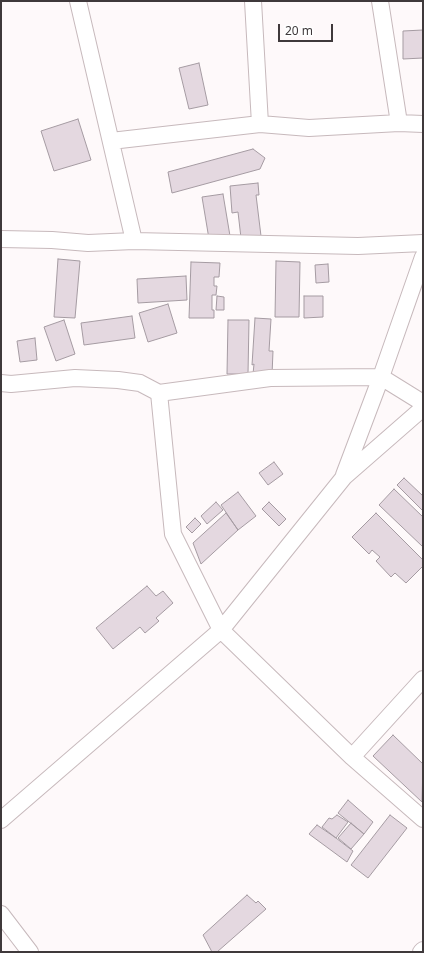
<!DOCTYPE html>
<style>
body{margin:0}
#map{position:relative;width:424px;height:953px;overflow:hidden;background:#fef9fa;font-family:"Noto Sans",sans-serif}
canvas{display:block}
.frame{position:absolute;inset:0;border:2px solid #3f393b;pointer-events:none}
.scale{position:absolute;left:278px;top:24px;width:55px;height:18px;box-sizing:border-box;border:2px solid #3f393b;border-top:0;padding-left:5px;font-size:12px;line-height:14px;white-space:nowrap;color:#3f393b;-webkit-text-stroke:3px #fff;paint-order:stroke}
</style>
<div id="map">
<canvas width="424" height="953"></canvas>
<div class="frame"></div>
<div class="scale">20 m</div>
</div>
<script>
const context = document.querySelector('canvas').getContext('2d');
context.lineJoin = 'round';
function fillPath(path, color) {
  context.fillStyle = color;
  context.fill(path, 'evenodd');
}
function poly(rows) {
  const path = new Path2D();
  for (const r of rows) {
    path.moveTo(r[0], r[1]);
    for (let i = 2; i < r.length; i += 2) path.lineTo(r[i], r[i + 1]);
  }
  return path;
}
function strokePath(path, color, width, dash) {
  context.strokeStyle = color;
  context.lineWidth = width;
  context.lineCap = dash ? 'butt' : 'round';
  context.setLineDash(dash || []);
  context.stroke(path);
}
const building = poly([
 [423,30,423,58,403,59,403,31,423,30],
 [199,63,208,105,189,109,179,68,199,63],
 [78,119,91,160,54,171,41,131,78,119],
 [253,149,265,158,260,169,172,193,168,172,253,149],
 [258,183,259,195,256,195,261,236,241,238,238,212,232,213,230,186,258,183],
 [223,194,230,236,209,239,202,197,223,194],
 [58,259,80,261,75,318,54,317,58,259],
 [276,261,300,262,299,317,275,317,276,261],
 [191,262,220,263,219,277,214,277,214,286,217,286,216,295,212,295,212,310,214,310,214,318,189,318,191,262],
 [328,264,329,282,316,283,315,265,328,264],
 [186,276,187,300,138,303,137,279,186,276],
 [217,296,224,297,224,310,216,310,217,296],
 [304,296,323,296,323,317,304,318,304,296],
 [168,304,177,333,148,342,139,313,168,304],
 [132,316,135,338,84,345,81,323,132,316],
 [255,318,271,319,269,351,273,351,272,375,253,374,254,364,252,365,255,318],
 [64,320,75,354,56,361,44,327,64,320],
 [228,320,249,320,248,374,227,374,228,320],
 [35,338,37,360,20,362,17,341,35,338],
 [274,462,283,474,268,485,259,473,274,462],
 [404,478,423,496,423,511,397,485,404,478],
 [394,489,423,517,423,547,379,505,394,489],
 [238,492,256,516,238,530,221,505,238,492],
 [216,502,223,510,207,524,201,516,216,502],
 [269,502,286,519,279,526,262,509,269,502],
 [226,513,238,530,201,564,193,543,226,513],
 [376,513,423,560,423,566,406,583,395,573,391,577,376,561,380,557,372,550,369,554,352,537,376,513],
 [195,518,201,524,192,533,186,527,195,518],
 [147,586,156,596,163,591,173,603,156,618,159,621,145,633,140,627,113,649,96,628,147,586],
 [393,735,423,764,422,802,373,756,393,735],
 [348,800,373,822,364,834,338,813,348,800],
 [337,815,348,822,336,838,322,827,329,818,332,819,337,815],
 [390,815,407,828,368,878,351,865,390,815],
 [351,823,364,834,351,849,338,838,351,823],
 [317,825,336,838,353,851,347,862,309,834,317,825],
 [247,895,256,903,258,901,266,909,217,952,212,952,203,935,247,895]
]);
fillPath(building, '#e4d8e0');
strokePath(building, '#a59ba2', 1);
const minor = poly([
 [78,1,134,241],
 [253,1,260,124],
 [380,1,399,123],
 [111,141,260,124,309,128,399,123,423,124],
 [1,239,52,240,88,243,134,241,358,246,423,243],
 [1,383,11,384,75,378,118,380,140,383,159,393,270,378,381,377,423,403],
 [159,393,173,534,221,630,352,757,423,819],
 [344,475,381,377,423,257],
 [352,757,423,679],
 [1,820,221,630,344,477,423,408],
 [1,914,30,952],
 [421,952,423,950]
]);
strokePath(minor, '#c7b9bc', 18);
strokePath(minor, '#fff', 16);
</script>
